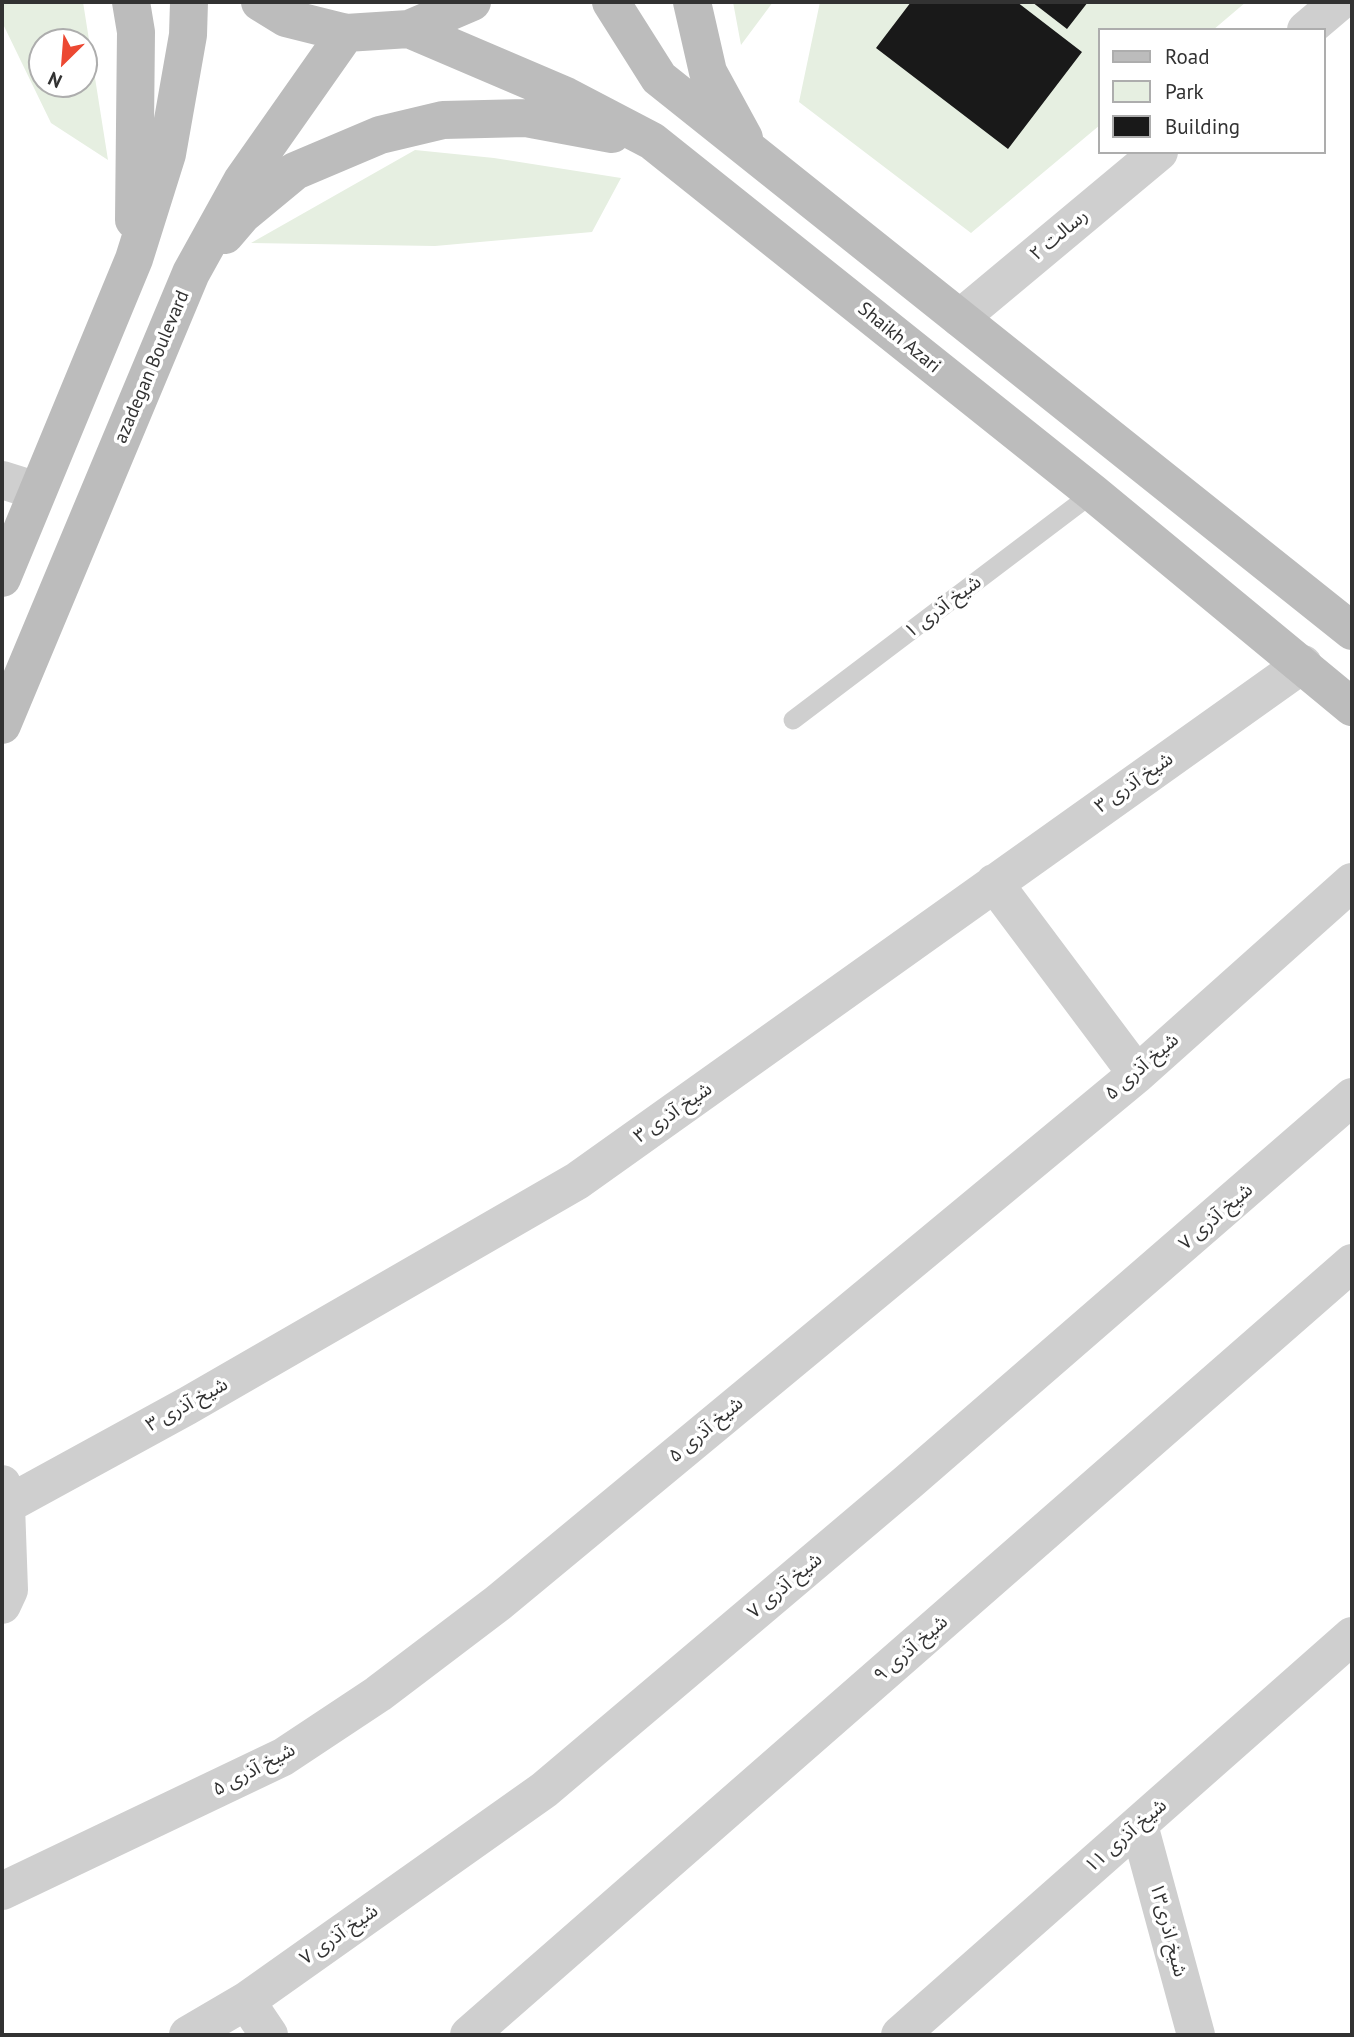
<!DOCTYPE html>
<meta charset="utf-8">
<style>
body{margin:0}
#map{position:relative;width:1354px;height:2037px;overflow:hidden;background:#fff;font-family:"PT Sans",sans-serif}
canvas{display:block}
.frame{position:absolute;inset:0;border:4px solid #323232;pointer-events:none}
.legend{position:absolute;left:1098px;top:28px;width:228px;height:126px;box-sizing:border-box;background:#fff;border:2px solid #adadad;margin:0;padding:9px 12px;list-style:none;font-size:21px;color:#323232}
.legend li{display:flex;align-items:center;gap:14px;height:35px}
.legend b{width:35px;border:2px solid #adadad}
.north{position:absolute;left:28px;top:28px;width:70px;height:70px;box-sizing:border-box;background:#fff;border:2px solid #adadad;border-radius:50%;rotate:205deg;font-size:19px;font-weight:700;line-height:28px;text-align:center;color:#323232}
.north::after{content:'';display:block;margin:auto;width:24px;height:32px;background:#ec4832;clip-path:polygon(50% 0,100% 100%,50% 72%,0 100%)}
</style>
<div id="map">
<canvas width="1354" height="2037"></canvas>
<div class="frame"></div>
<ul class="legend">
<li><b style="height:9px;background:#bcbcbc"></b>Road</li>
<li><b style="height:19px;background:#e6efe1"></b>Park</li>
<li><b style="height:19px;background:#191919"></b>Building</li>
</ul>
<div class="north">N</div>
</div>
<script>
const context = document.querySelector('canvas').getContext('2d');
context.lineJoin = 'round';
function fillPath(path, color) {
  context.fillStyle = color;
  context.fill(path, 'evenodd');
}
function poly(rows) {
  const path = new Path2D();
  for (const r of rows) {
    path.moveTo(r[0], r[1]);
    for (let i = 2; i < r.length; i += 2) path.lineTo(r[i], r[i + 1]);
  }
  return path;
}
function strokePath(path, color, width, dash) {
  context.strokeStyle = color;
  context.lineWidth = width;
  context.lineCap = dash ? 'butt' : 'round';
  context.setLineDash(dash || []);
  context.stroke(path);
}
function drawText(font, color, halo, rows, align = 'center') {
  context.font = font + ' "PT Sans","Noto Sans Arabic",sans-serif';
  context.lineWidth = 7;
  context.setLineDash([]);
  context.textBaseline = 'middle';
  context.strokeStyle = halo;
  context.fillStyle = color;
  for (const [text, x, y, turn = 0] of rows) {
    context.save();
    context.translate(x, y);
    context.rotate((+turn || 0) * Math.PI / 180);
    context.textAlign = isNaN(turn) ? turn : align;
    if (halo) context.strokeText(text, 0, 0);
    context.fillText(text, 0, 0);
    context.restore();
  }
}
fillPath(poly([
 [2,2,83,2,108,160,51,123,2,22],
 [42,42,84,42,84,84,42,84],
 [733,2,773,2,741,45],
 [820,2,1246,2,1213,30,1100,30,1100,125,971,233,799,102],
 [415,150,494,158,621,178,592,232,435,246,251,243]
]), '#e6efe1');
fillPath(poly([
 [911,2,1017,2,1082,52,1008,149,876,48],
 [1032,2,1088,2,1067,29]
]), '#191919');
strokePath(poly([
 [793,720,1093,493]
]), '#cfcfcf', 19);
strokePath(poly([
 [1306,30,1339,2],
 [960,318,1159,152],
 [2,480,37,491],
 [994,883,1137,1074],
 [2,1484,6,1505,9,1590,2,1605],
 [6,1505,187,1406,577,1181,1303,664],
 [1139,1825,1196,2035],
 [2,1891,283,1757,378,1694,498,1603,1137,1074,1352,882],
 [246,2001,269,2035],
 [188,2035,246,2001,544,1790,907,1483,1352,1097],
 [469,2035,1352,1263],
 [900,2035,1352,1636]
]), '#cfcfcf', 38);
strokePath(poly([
 [131,2,136,32,134,220],
 [260,2,286,18,346,33,409,29,472,2],
 [611,2,659,78,1352,631],
 [692,2,708,72,744,138],
 [409,29,566,96,652,141,1093,493,1352,707],
 [225,235,243,214,295,171,380,135,443,120,526,118,612,134],
 [2,578,134,259,167,154,188,35,189,2],
 [2,725,191,273,242,181,346,33]
]), '#bcbcbc', 38);
drawText('19px', '#323232', '#fff', [
 ["رسالت ۲",1059,235,-40],
 ["Shaikh Azari",899,338,39],
 ["azadegan Boulevard",152,367,-67],
 ["شیخ آذری ۱",943,607,-37],
 ["شیخ آذری ۳",1134,783,-35],
 ["شیخ آذری ۵",1142,1067,-41],
 ["شیخ آذری ۳",673,1113,-35],
 ["شیخ آذری ۷",1216,1217,-41],
 ["شیخ آذری ۳",187,1405,-29],
 ["شیخ آذری ۵",706,1430,-40],
 ["شیخ آذری ۷",785,1586,-40],
 ["شیخ آذری ۹",911,1649,-41],
 ["شیخ آذری ۵",254,1770,-28],
 ["شیخ آذری ۱۱",1126,1836,-41],
 ["شیخ اذری۱۳",1168,1930,75],
 ["شیخ آذری ۷",339,1935,-35]
]);
</script>
